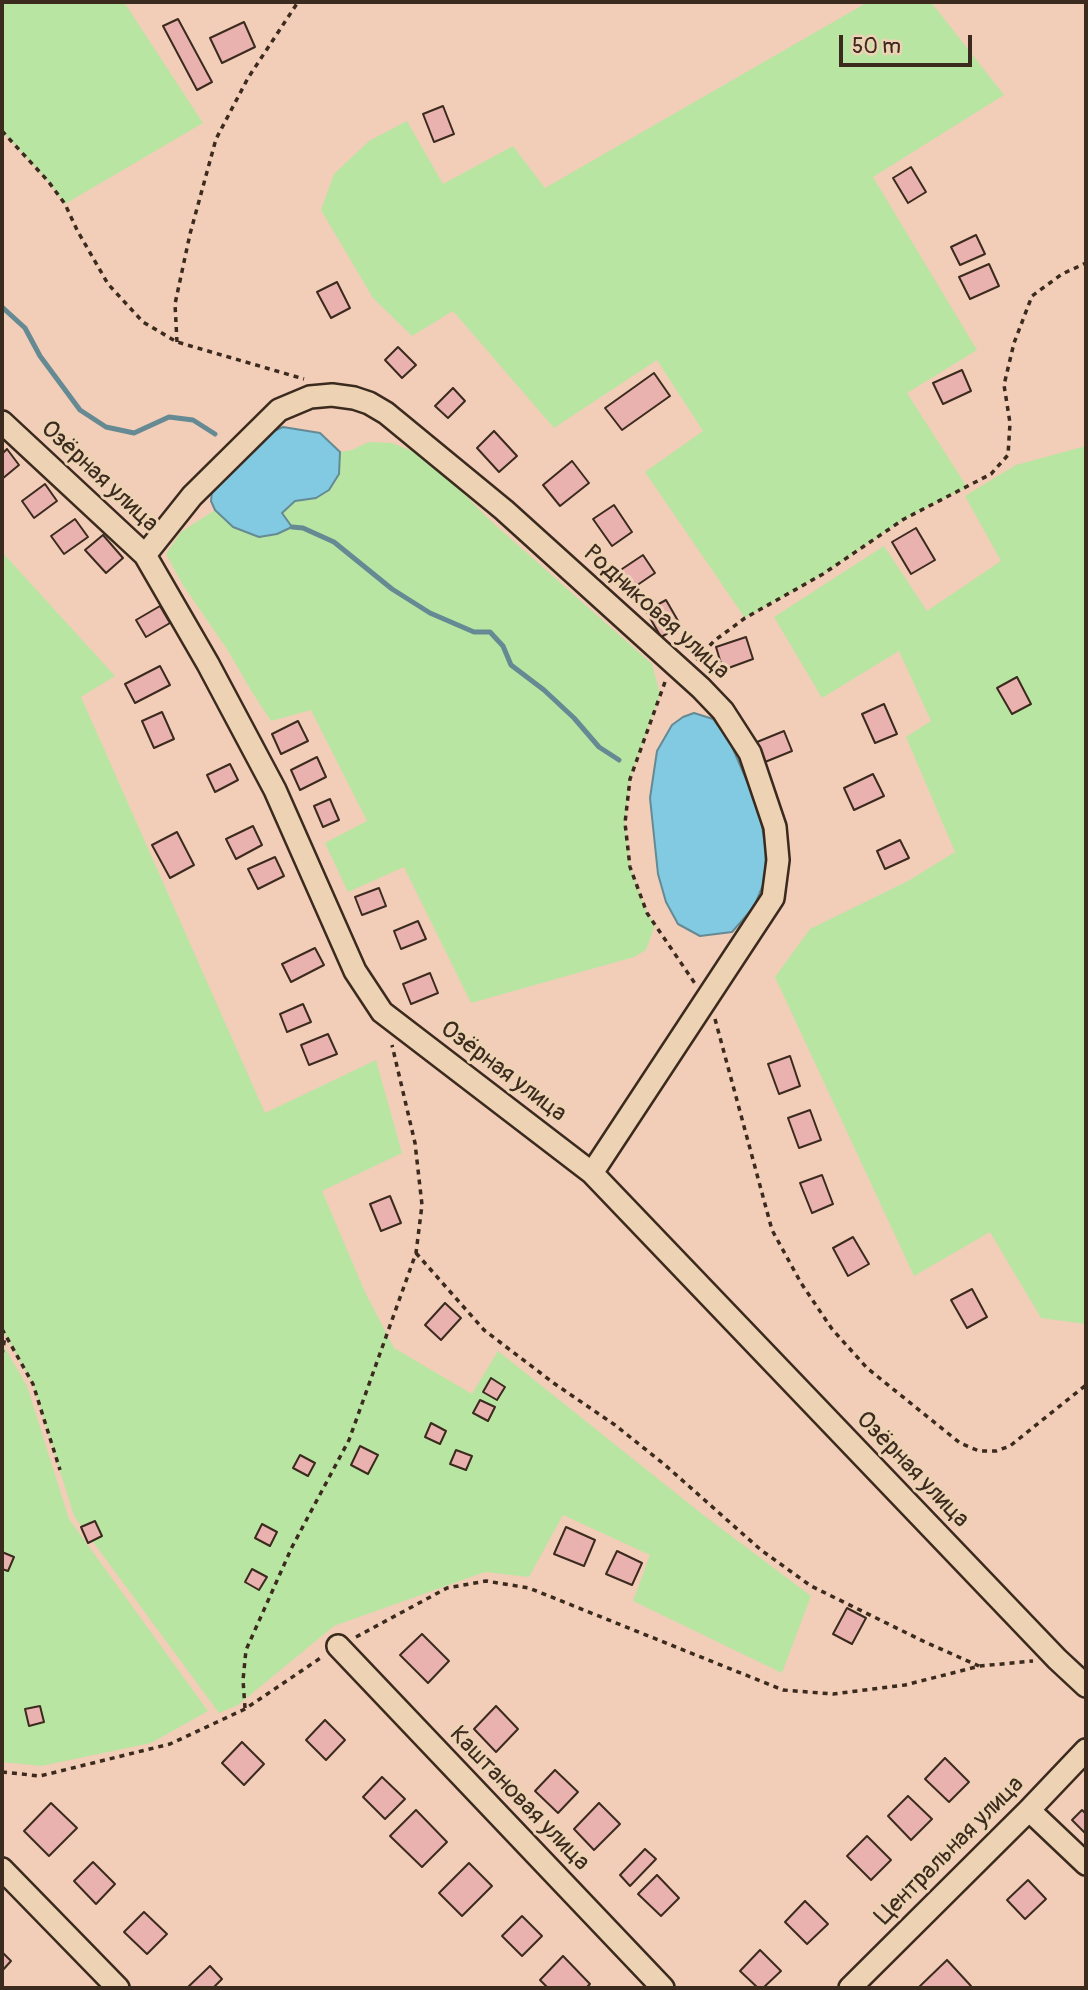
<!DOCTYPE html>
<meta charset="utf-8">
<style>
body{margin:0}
#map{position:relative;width:1088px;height:1990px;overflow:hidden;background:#f2cdb7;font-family:Pangolin,sans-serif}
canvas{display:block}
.frame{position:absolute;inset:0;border:4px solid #3b2a1e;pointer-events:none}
.scale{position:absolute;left:839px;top:35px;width:133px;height:32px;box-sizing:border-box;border:4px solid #3b2a1e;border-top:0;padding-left:9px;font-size:21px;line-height:24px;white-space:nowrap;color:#3b2a1e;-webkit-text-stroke:5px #edd2b4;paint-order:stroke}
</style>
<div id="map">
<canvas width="1088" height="1990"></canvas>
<div class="frame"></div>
<div class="scale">50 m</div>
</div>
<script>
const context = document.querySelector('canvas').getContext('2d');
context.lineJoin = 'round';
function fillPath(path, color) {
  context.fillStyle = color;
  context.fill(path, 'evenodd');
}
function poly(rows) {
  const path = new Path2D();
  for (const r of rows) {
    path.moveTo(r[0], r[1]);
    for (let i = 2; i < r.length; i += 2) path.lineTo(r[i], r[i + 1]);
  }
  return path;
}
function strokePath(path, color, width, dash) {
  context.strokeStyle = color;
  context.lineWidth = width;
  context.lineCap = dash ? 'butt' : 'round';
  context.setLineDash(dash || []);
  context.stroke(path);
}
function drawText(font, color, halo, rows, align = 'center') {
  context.font = font + ' Pangolin,sans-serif';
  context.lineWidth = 6;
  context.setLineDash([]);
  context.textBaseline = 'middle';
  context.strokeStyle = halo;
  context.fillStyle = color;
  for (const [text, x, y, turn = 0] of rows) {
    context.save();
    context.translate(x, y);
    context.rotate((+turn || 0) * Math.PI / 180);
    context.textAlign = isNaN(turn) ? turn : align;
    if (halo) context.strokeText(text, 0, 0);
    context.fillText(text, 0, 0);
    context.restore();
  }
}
fillPath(poly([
 [2,2,124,2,203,123,65,204,48,181,2,131],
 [868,2,931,2,1004,95,873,177,977,350,907,393,967,487,904,519,823,574,745,618,645,472,703,431,657,360,554,428,453,311,412,336,373,298,321,210,334,174,369,141,407,121,443,184,513,146,545,188],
 [369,442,392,443,412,451,460,490,493,523,652,664,660,694,630,779,625,823,630,867,647,913,655,925,646,950,634,957,471,1003,404,867,348,892,325,843,367,821,311,710,271,721,252,692,227,649,183,585,166,554,181,532,215,510,233,527,292,527,281,513,295,501,316,498,339,474,340,452,352,450],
 [1086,446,1086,1324,1041,1318,990,1232,914,1276,775,977,810,929,908,881,955,852,906,737,931,721,899,651,822,698,774,617,884,546,927,611,1001,561,965,496,1016,465],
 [2,552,115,676,81,697,265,1113,376,1060,402,1153,322,1191,365,1292,394,1348,472,1394,498,1351,702,1514,811,1596,782,1673,633,1601,650,1555,563,1515,529,1577,485,1572,334,1626,238,1705,219,1713,74,1516,33,1384,2,1329],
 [2,1343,27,1386,69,1519,208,1711,151,1743,41,1766,2,1762]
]), '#b9e5a3');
const water = poly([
 [283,427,320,433,340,452,339,474,329,490,316,498,295,501,282,513,292,527,277,534,259,537,233,527,215,510,211,501,212,491,267,434,283,427],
 [694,713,713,719,730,742,759,809,766,850,765,880,754,907,732,932,700,936,678,924,666,902,658,874,650,798,657,751,672,725,683,717,694,713]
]);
fillPath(water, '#81cae2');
strokePath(water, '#658a94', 2);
strokePath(poly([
 [2,307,25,328,40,356,80,410,106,427,134,433,169,417,193,420,215,434],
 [292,527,303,528,334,542,392,589,430,613,474,632,490,632,503,646,511,665,544,690,574,718,599,747,619,760]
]), '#658a94', 5);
const building = poly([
 [178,19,212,82,197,90,163,26,178,19],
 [244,22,255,47,222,63,210,38,244,22],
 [443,106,454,134,434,142,423,114,443,106],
 [911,167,926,192,908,203,893,178,911,167],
 [976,235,985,254,960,265,951,247,976,235],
 [989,264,999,286,970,299,959,277,989,264],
 [337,282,350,308,331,318,317,292,337,282],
 [398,347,416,365,402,378,385,360,398,347],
 [962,370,971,391,943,404,933,383,962,370],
 [654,373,670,396,622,430,605,408,654,373],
 [453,388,465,401,448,418,435,406,453,388],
 [494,431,517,456,499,472,477,448,494,431],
 [7,449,19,465,2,479,2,454,7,449],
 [572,461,589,483,560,506,543,485,572,461],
 [45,484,57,501,34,518,22,501,45,484],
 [614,505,632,532,612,546,593,519,614,505],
 [75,519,88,537,64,554,51,536,75,519],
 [916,528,935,560,911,574,892,542,916,528],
 [103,535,123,558,106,573,85,550,103,535],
 [643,555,655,573,630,590,619,571,643,555],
 [666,600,681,626,661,637,646,611,666,600],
 [160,606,170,623,146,637,136,620,160,606],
 [746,637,753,659,723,670,716,647,746,637],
 [160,666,170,685,135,703,125,684,160,666],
 [1017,677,1031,704,1012,714,997,688,1017,677],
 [884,704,897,734,875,743,862,714,884,704],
 [162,712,174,739,154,748,142,721,162,712],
 [298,721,308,741,281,754,272,734,298,721],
 [784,731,792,751,765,762,757,742,784,731],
 [317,757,326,777,300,790,291,770,317,757],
 [230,764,238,780,215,792,207,775,230,764],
 [873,774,884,796,854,810,844,788,873,774],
 [330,799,339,820,323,827,314,806,330,799],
 [253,826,262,845,236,859,226,839,253,826],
 [177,832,194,865,170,878,152,845,177,832],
 [900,840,909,858,885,869,877,851,900,840],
 [275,857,284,876,258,889,248,869,275,857],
 [379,888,386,906,362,915,355,897,379,888],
 [418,921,426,939,401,949,394,931,418,921],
 [315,948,324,965,291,982,282,964,315,948],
 [430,973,438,993,411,1004,403,984,430,973],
 [303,1004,311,1022,287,1032,280,1014,303,1004],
 [328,1034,337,1054,309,1065,301,1045,328,1034],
 [790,1056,800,1086,779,1094,768,1064,790,1056],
 [810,1110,821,1140,799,1148,788,1118,810,1110],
 [822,1175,833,1204,812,1213,800,1183,822,1175],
 [390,1196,401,1223,381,1231,370,1204,390,1196],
 [853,1237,869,1264,848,1276,833,1248,853,1237],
 [972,1289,987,1317,967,1328,951,1300,972,1289],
 [445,1303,461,1318,441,1340,425,1325,445,1303],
 [491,1378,505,1387,497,1400,483,1392,491,1378],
 [480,1400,495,1407,488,1421,473,1413,480,1400],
 [431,1423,446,1431,440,1444,425,1437,431,1423],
 [360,1446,378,1455,368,1474,351,1465,360,1446],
 [456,1450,472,1456,466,1470,450,1464,456,1450],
 [300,1455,315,1463,308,1476,293,1468,300,1455],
 [95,1521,102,1536,88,1543,81,1527,95,1521],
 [262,1524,277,1532,270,1546,255,1538,262,1524],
 [566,1527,595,1540,584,1566,554,1554,566,1527],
 [617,1551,642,1563,632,1585,606,1574,617,1551],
 [2,1552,14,1557,8,1571,2,1569,2,1552],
 [252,1569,267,1577,259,1590,245,1582,252,1569],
 [847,1608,866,1618,852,1644,833,1634,847,1608],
 [422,1634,449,1661,428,1683,400,1655,422,1634],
 [40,1706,44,1722,29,1726,25,1709,40,1706],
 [496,1706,518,1729,496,1752,474,1729,496,1706],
 [325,1720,345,1740,326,1760,306,1740,325,1720],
 [242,1742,264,1764,244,1785,222,1763,242,1742],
 [945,1758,969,1782,949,1802,925,1779,945,1758],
 [555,1770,578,1792,558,1813,535,1791,555,1770],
 [382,1777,405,1799,385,1819,363,1797,382,1777],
 [908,1796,932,1819,911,1840,888,1816,908,1796],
 [51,1803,77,1828,49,1856,24,1831,51,1803],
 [599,1803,620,1824,594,1850,574,1829,599,1803],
 [416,1810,447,1842,422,1867,390,1836,416,1810],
 [1082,1810,1086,1814,1086,1834,1072,1820,1082,1810],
 [867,1836,891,1860,871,1880,847,1856,867,1836],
 [645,1849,656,1859,630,1886,620,1875,645,1849],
 [93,1862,115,1884,96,1904,74,1881,93,1862],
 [469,1863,492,1886,462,1916,439,1893,469,1863],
 [657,1875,679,1898,661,1916,638,1894,657,1875],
 [1028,1880,1046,1899,1025,1919,1007,1900,1028,1880],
 [805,1901,828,1924,807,1944,785,1922,805,1901],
 [144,1912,167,1934,147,1954,124,1932,144,1912],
 [522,1916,542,1936,522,1956,502,1936,522,1916],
 [760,1950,781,1971,763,1988,758,1988,740,1971,760,1950],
 [2,1952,11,1961,2,1971,2,1952],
 [563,1956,590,1984,586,1988,548,1988,540,1980,563,1956],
 [947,1960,971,1986,969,1988,918,1988,947,1960],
 [210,1966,222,1979,213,1988,187,1988,210,1966]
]);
fillPath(building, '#eab2af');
strokePath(building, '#3b2a1e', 2);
const minor = poly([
 [2,422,145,555,208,664,275,790,355,971,382,1012,592,1173,1057,1659,1086,1686],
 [145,555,192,496,279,410,310,397,332,395,354,398,369,403,386,413,504,510,701,688,723,711,750,753,775,827,778,860,773,898,592,1173],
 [338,1646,663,1988],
 [1029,1810,1086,1864],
 [2,1869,118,1988],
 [850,1988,1029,1810,1086,1750]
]);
strokePath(minor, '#3b2a1e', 26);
strokePath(poly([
 [2,131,48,181,65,204,77,230,108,284,143,322,177,342,304,379],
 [177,342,175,304,190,234,216,139,248,78,298,2],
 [696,660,714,641,745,618,823,574,904,519,991,474,1008,455,1010,423,1004,385,1014,343,1032,296,1062,274,1086,263],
 [665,682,630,779,625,823,630,867,647,913,696,985],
 [715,1019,772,1230,801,1283,832,1329,867,1368,960,1443,979,1451,996,1451,1010,1446,1086,1385],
 [416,1253,484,1330,555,1384,615,1425,665,1465,761,1550,811,1586,925,1642,979,1666],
 [2,1329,33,1384,60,1470],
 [2,1355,5,1336],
 [356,1637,447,1588,486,1581,529,1588,783,1690,833,1694,905,1685,980,1666,1033,1661],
 [245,1708,243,1680,246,1650,292,1547,349,1440,416,1253,422,1205,415,1143,392,1045],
 [2,1772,40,1776,170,1744,245,1709,322,1657]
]), '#3b2a1e', 3.5, [5, 5]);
strokePath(minor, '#edd2b4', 21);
drawText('24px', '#3b2a1e', '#edd2b4', [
 ["Озёрная улица",99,477,43],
 ["Родниковая улица",656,613,42],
 ["Озёрная улица",503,1072,37],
 ["Озёрная улица",912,1470,46],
 ["Каштановая улица",519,1799,46],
 ["Центральная улица",950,1851,-45]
]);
</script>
